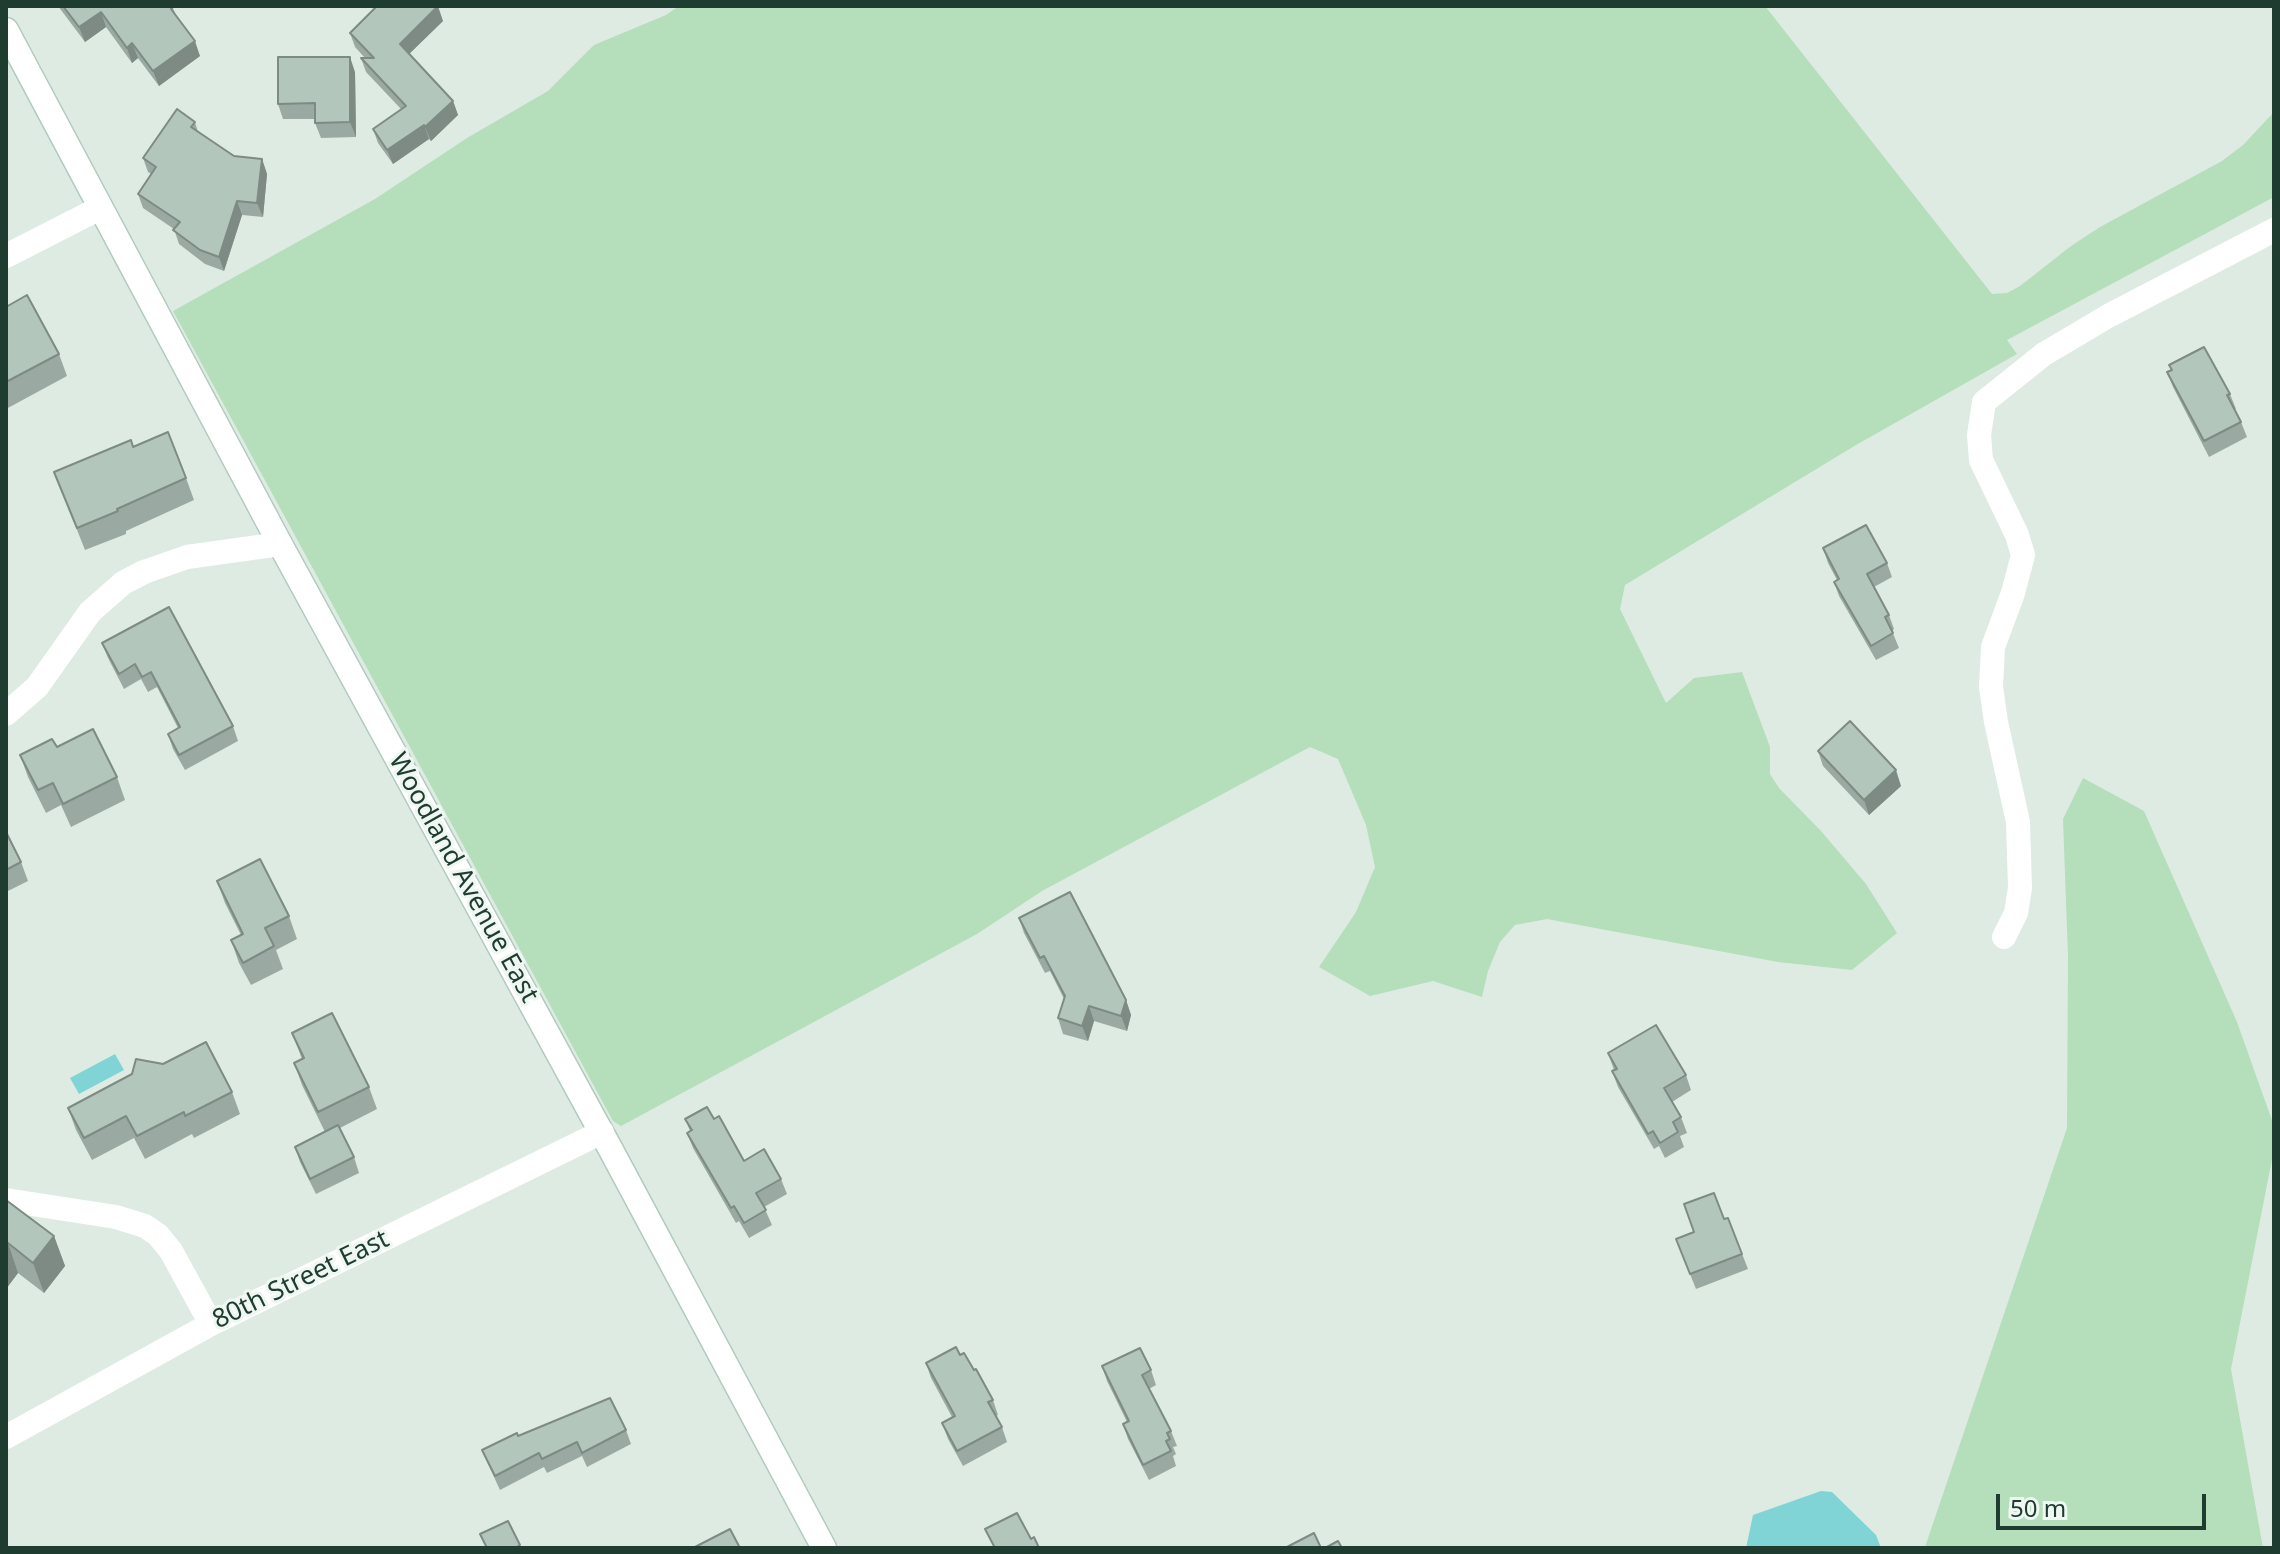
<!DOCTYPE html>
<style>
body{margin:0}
#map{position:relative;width:2280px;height:1554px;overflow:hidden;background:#deebe3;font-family:"Noto Sans",sans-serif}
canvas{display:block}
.frame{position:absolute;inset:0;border:8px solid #1e3c2f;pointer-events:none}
.scale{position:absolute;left:1996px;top:1494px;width:210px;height:36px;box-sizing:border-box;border:4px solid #1e3c2f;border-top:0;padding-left:10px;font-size:24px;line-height:28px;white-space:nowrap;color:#1e3c2f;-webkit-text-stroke:6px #eef7f2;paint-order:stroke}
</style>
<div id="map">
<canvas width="2280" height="1554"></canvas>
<div class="frame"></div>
<div class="scale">50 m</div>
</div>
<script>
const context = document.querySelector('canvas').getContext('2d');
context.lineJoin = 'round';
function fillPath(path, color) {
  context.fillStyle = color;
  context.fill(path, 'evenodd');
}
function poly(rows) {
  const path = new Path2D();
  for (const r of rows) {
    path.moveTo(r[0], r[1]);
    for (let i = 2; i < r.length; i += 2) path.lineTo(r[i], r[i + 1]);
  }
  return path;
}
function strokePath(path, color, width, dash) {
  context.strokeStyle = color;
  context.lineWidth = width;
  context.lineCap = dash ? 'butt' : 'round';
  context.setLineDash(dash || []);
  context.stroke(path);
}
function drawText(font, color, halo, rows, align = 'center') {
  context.font = font + ' "Noto Sans",sans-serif';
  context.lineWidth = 6;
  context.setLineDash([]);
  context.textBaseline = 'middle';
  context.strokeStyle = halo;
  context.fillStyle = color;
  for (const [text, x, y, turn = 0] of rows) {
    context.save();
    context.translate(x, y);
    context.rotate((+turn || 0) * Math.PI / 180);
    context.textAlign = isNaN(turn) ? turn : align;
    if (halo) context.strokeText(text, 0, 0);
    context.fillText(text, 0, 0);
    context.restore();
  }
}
fillPath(poly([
 [679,6,1765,6,1992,294,2007,293,2020,286,2071,246,2100,227,2222,161,2243,145,2274,112,2274,197,2007,340,2017,354,1856,445,1625,585,1620,609,1666,703,1694,678,1742,672,1770,747,1770,774,1779,788,1821,831,1866,884,1897,933,1852,970,1778,962,1547,919,1515,925,1500,942,1488,971,1482,997,1433,981,1370,996,1319,967,1356,912,1375,867,1366,825,1338,759,1310,747,1042,891,977,934,621,1126,613,1121,173,311,375,199,467,138,548,91,594,45,666,15],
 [2083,778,2144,811,2237,1022,2274,1126,2274,1149,2231,1369,2263,1548,1925,1547,2067,1128,2068,956,2063,819]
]), '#b5deba');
fillPath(poly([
 [115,1054,124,1070,79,1094,70,1078],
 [1821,1491,1832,1492,1876,1535,1881,1548,1746,1548,1753,1515]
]), '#81d4d5');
const secondary = poly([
 [6,30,280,544,611,1150,824,1548]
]);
strokePath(secondary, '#b0cbbe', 27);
strokePath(poly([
 [6,256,100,208],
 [6,714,37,687,90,612,123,583,144,572,187,557,280,544],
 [2004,937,2016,913,2020,888,2018,822,1996,722,1991,687,1993,647,2013,593,2023,555,2017,535,1981,460,1979,435,1984,402,2044,354,2110,315,2274,230],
 [6,1200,116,1217,145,1226,158,1235,171,1251,211,1324],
 [6,1437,211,1324,602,1132]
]), '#fff', 24);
strokePath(secondary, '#fff', 24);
fillPath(poly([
 [58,6,172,6,176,15,200,56,159,86,138,58,132,63,106,27,85,42],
 [443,21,409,54,453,101,458,115,431,141,429,139,393,164,378,143,373,129,401,109,366,72,361,58,365,58,355,47,350,33],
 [355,72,356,137,321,138,315,123,315,119,283,119,278,104],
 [195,122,198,132,234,156,262,159,267,174,263,217,242,215,224,271,205,264,179,244,174,229,143,208,138,194,151,174,148,172,143,158],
 [6,307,59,354,67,376,6,409],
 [2169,365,2230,394,2236,409,2234,409,2241,422,2247,437,2209,457,2173,387,2167,372,2171,370],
 [54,472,186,478,194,500,126,531,126,534,85,550],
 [1823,548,1887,563,1892,577,1874,587,1889,615,1894,629,1892,631,1899,648,1876,660,1839,596,1834,582,1837,580,1828,563],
 [169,607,233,726,238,741,185,770,173,749,168,734,178,728,157,687,148,692,141,679,124,689,108,658,102,643],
 [57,747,117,777,125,800,71,827,61,805,46,813,28,777,20,755],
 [1818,751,1901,786,1869,815,1823,766],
 [6,832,21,862,28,881,6,892],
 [217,881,289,916,297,939,276,950,283,969,251,985,239,963,231,940,241,935,225,903],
 [1019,918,1126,1000,1131,1015,1127,1031,1094,1021,1088,1041,1063,1034,1058,1018,1064,999,1050,971,1045,973,1024,933],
 [292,1033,369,1087,377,1109,340,1128,354,1157,359,1173,316,1194,300,1162,295,1147,325,1132,302,1085,294,1063,302,1059],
 [1608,1053,1686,1075,1691,1090,1672,1102,1681,1117,1687,1133,1680,1136,1684,1147,1665,1158,1659,1146,1654,1149,1618,1087,1612,1071,1614,1070],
 [232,1092,240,1114,194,1138,192,1134,145,1159,134,1138,92,1160,76,1130,68,1108],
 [685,1119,714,1119,744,1161,781,1179,787,1194,764,1207,772,1225,749,1238,739,1221,736,1223,693,1148,687,1133,690,1131],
 [6,1200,54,1236,65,1266,44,1293,18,1273,6,1289],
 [1728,1218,1748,1269,1696,1289,1676,1239],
 [960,1355,974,1370,993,1400,998,1415,996,1416,1002,1427,1007,1442,963,1466,948,1439,942,1423,952,1417,931,1378,926,1363],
 [1102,1366,1151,1370,1156,1385,1149,1389,1171,1431,1177,1446,1173,1447,1176,1454,1173,1456,1176,1466,1149,1480,1128,1439,1123,1424,1127,1422,1107,1381],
 [626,1430,631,1444,587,1467,582,1456,547,1473,544,1467,500,1490,488,1464,482,1450,518,1436]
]), '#9aaaa2');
fillPath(poly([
 [438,6,443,21,405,58,400,44],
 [101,12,106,27,85,42,79,27],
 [195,41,200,56,159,86,153,71],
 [132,43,138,58,132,63,127,48],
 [350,57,355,72,356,137,350,122],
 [453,101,458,115,431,141,425,127],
 [424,125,429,139,393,164,387,150],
 [262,159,267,174,263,217,257,203],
 [237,201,242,215,224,271,219,257],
 [1896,770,1901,786,1869,815,1864,800],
 [1126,1000,1131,1015,1127,1031,1121,1016],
 [1089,1006,1094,1021,1088,1041,1082,1026],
 [54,1236,65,1266,44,1293,33,1263],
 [8,1243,18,1273,6,1289,6,1246]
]), '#7d8b84');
const building = poly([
 [63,6,172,6,173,7,171,9,195,41,153,71,132,43,127,48,101,12,79,27,63,6],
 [377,6,438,6,400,44,453,101,425,127,424,125,387,150,373,129,406,106,361,58,374,58,350,33,377,6],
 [278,57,350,57,350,122,315,123,315,103,278,104,278,57],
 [177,109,195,122,191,127,234,156,262,159,257,203,237,201,219,257,200,250,173,230,180,222,138,194,156,167,143,158,177,109],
 [27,295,59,354,6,382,6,307,27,295],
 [2204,347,2230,394,2227,395,2241,422,2204,441,2167,372,2172,370,2169,365,2204,347],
 [168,432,186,478,117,509,118,511,77,528,54,472,131,440,133,447,168,432],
 [1866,525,1887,563,1867,574,1889,615,1885,617,1893,633,1871,646,1834,582,1839,579,1823,548,1866,525],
 [169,607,233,726,179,755,168,734,180,727,151,672,142,677,135,664,119,674,102,643,169,607],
 [1850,721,1896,770,1864,800,1818,751,1850,721],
 [93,729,117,777,63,804,53,783,38,790,20,755,52,739,57,747,93,729],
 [6,832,21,862,6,870,6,832],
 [260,859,289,916,265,928,274,946,243,963,231,940,243,934,217,881,260,859],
 [1070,892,1126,1000,1121,1016,1089,1006,1082,1026,1058,1018,1065,996,1044,956,1040,958,1019,918,1070,892],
 [332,1013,369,1087,318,1112,294,1063,304,1058,292,1033,332,1013],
 [1656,1025,1686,1075,1664,1088,1681,1117,1673,1122,1678,1132,1660,1143,1653,1131,1648,1134,1612,1071,1617,1069,1608,1053,1656,1025],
 [206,1042,232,1092,185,1116,184,1112,137,1136,126,1116,84,1138,68,1108,132,1074,136,1059,163,1064,206,1042],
 [707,1107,714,1119,719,1116,744,1161,764,1149,781,1179,756,1193,766,1210,744,1223,734,1206,731,1208,687,1133,692,1130,685,1119,707,1107],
 [338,1125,354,1157,310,1179,295,1147,338,1125],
 [1714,1193,1724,1219,1728,1218,1742,1254,1690,1274,1676,1239,1694,1232,1684,1204,1714,1193],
 [6,1200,54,1236,33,1263,8,1243,6,1246,6,1200],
 [956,1347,960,1355,964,1353,974,1370,976,1369,993,1400,988,1402,1002,1427,957,1451,942,1423,955,1416,926,1363,956,1347],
 [1140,1348,1151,1370,1142,1375,1171,1431,1167,1433,1170,1439,1166,1441,1171,1451,1143,1465,1123,1424,1129,1421,1102,1366,1140,1348],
 [610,1398,626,1430,582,1453,577,1442,542,1459,539,1453,495,1476,482,1450,517,1433,518,1436,610,1398],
 [1017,1513,1031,1539,1034,1537,1039,1548,995,1548,985,1529,1017,1513],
 [508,1521,520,1545,515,1548,487,1548,480,1534,508,1521],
 [730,1529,740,1548,693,1548,730,1529],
 [1314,1533,1321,1548,1285,1548,1314,1533],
 [1338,1541,1342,1548,1325,1548,1338,1541]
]);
fillPath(building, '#b3c6bc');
strokePath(building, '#7d8b84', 2);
drawText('26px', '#1e3c2f', '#eef7f2', [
 ["Woodland Avenue East",463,878,61],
 ["80th Street East",301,1280,-26]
]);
</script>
